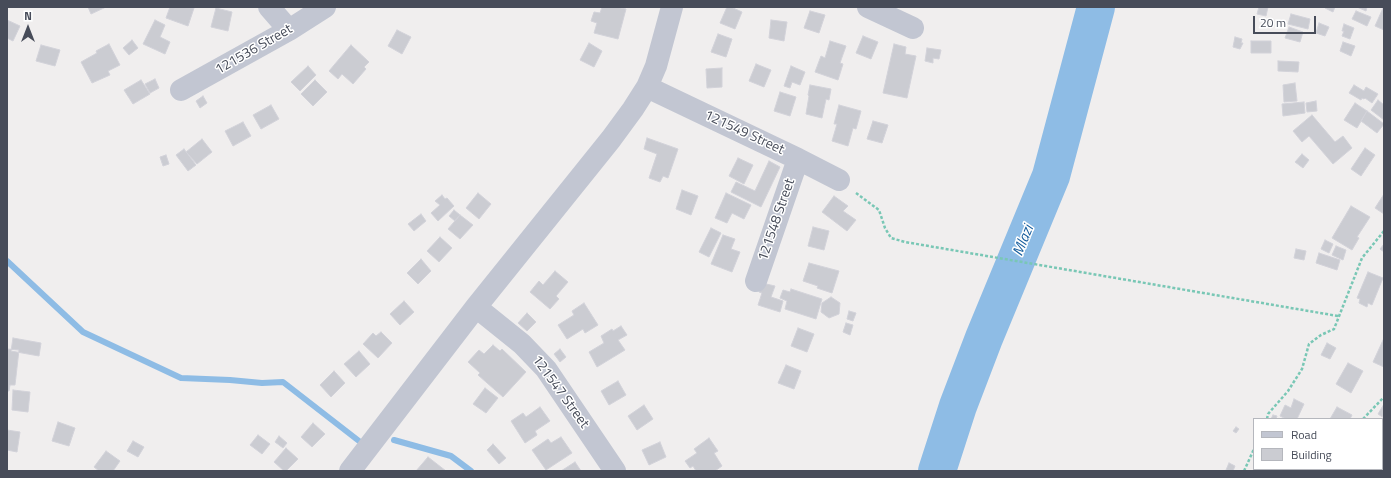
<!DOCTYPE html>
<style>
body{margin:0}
#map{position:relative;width:1391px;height:478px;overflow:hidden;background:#f0eeee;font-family:"Titillium Web",sans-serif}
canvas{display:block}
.frame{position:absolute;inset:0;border:8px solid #474c59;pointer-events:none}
.legend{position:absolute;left:1253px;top:418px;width:130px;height:52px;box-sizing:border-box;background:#fff;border:1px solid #b5b7bd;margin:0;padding:5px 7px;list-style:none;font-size:12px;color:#474c59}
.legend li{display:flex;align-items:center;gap:8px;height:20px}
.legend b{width:20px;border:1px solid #b5b7bd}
.north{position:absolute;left:8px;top:8px;width:40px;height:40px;-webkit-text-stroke:3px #fff;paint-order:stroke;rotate:0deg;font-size:11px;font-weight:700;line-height:16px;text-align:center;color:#474c59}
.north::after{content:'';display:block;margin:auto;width:14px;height:18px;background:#474c59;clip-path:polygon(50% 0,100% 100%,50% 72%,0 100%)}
.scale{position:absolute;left:1253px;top:16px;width:63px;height:18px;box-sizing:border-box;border:2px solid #474c59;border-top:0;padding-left:5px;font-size:12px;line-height:14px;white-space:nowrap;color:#474c59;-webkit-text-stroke:3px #fff;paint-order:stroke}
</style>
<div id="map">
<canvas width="1391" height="478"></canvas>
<div class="frame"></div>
<ul class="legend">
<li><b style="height:5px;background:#c2c6d2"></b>Road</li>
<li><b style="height:11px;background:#cbccd2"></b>Building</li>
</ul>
<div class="north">N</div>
<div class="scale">20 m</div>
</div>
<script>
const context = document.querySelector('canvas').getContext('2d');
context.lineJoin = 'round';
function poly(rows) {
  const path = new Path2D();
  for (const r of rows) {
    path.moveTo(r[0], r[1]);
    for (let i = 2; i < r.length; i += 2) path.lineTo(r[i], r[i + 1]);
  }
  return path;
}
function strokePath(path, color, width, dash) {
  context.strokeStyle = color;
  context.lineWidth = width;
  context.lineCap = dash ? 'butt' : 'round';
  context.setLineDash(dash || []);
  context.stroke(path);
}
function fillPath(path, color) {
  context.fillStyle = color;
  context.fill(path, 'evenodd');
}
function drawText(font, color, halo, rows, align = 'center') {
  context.font = font + ' "Titillium Web",sans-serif';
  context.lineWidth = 3;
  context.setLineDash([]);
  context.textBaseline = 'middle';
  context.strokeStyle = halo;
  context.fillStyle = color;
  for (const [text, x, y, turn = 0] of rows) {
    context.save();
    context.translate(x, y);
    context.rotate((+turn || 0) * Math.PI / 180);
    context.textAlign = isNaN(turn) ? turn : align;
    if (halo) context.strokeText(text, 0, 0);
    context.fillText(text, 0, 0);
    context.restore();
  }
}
strokePath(poly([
 [7,261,83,332,181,378,230,380,262,383,283,382,359,441],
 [394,440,451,456,471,471]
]), '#8ebce5', 6);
strokePath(poly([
 [937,471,958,406,984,338,1051,176,1096,7]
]), '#8ebce5', 38);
const building = poly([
 [88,7,106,7,91,14,88,7],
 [170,7,194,8,188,26,166,18,170,7],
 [602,7,616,7,626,9,618,39,594,33,597,23,591,21,594,12,600,13,602,7],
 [727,7,731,7,742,12,735,29,720,23,727,7],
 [1259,7,1268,7,1266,16,1257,14,1259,7],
 [1325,7,1335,7,1333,12,1325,8,1325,7],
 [1357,7,1367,7,1366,11,1357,7],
 [216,8,232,12,228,31,211,27,216,8],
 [1383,8,1384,8,1384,30,1375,26,1383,8],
 [810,11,825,15,819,33,804,28,810,11],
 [1356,11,1371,17,1367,26,1352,19,1356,11],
 [1291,14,1310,19,1308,29,1288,24,1291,14],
 [7,20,20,26,13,41,7,38,7,20],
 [155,20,165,25,160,37,170,42,165,54,143,44,155,20],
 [771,20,787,22,784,41,769,38,771,20],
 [1319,23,1329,27,1325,36,1316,33,1319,23],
 [1344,24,1354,28,1350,39,1342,36,1344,31,1342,31,1344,24],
 [1289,27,1303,32,1300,42,1285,38,1289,27],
 [397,30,411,37,402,54,388,46,397,30],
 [718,34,732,39,726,57,711,52,718,34],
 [863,36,878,42,871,59,856,53,863,36],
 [1235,37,1242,39,1241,43,1243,43,1240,49,1233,47,1235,37],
 [132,40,138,48,129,55,123,48,132,40],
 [830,41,846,46,840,63,843,64,838,80,815,72,821,56,825,58,830,41],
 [1251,41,1271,41,1271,53,1251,53,1251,41],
 [1343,42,1355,46,1351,56,1340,51,1343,42],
 [589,43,602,51,594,67,580,60,589,43],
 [109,44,120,65,108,71,110,75,92,83,81,62,97,53,96,51,109,44],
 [894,44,906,47,905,54,916,56,907,98,883,93,894,44],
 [41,45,60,50,55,66,36,61,41,45],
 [351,45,369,62,364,67,366,69,353,84,342,74,338,79,329,71,351,45],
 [927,48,941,50,939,59,933,58,933,63,925,61,927,48],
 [1278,61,1299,62,1298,72,1278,71,1278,61],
 [756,64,771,70,764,87,749,81,756,64],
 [308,66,316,75,300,91,291,82,308,66],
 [791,66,805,72,800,85,792,82,790,88,784,86,791,66],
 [722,68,722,87,707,88,706,69,722,68],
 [155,79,159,88,150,93,145,84,155,79],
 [141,80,150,94,133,104,124,90,141,80],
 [315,80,327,92,313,106,301,94,315,80],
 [1295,83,1297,101,1284,102,1283,85,1295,83],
 [810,85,831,89,829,100,826,99,822,118,806,114,809,96,808,95,810,85],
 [1354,85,1364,91,1366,87,1378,94,1372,103,1365,98,1364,99,1362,98,1361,100,1349,93,1354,85],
 [780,92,796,97,790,116,774,111,780,92],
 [203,96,207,103,200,108,196,101,203,96],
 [1378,100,1384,105,1384,120,1371,110,1378,100],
 [1316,101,1317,111,1307,112,1306,103,1316,101],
 [1304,102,1305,113,1283,116,1282,104,1304,102],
 [1355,103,1367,111,1357,128,1344,120,1355,103],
 [271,105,279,119,261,129,253,115,271,105],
 [839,105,861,111,856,129,853,128,848,146,832,141,837,124,834,124,839,105],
 [1367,111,1384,124,1377,133,1361,121,1367,111],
 [1312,115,1335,142,1343,136,1352,148,1333,164,1309,136,1302,142,1293,131,1312,115],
 [873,121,888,125,882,143,867,139,873,121],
 [243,122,251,136,233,146,225,131,243,122],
 [647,138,678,149,668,178,663,176,660,182,649,178,657,154,644,149,647,138],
 [202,139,212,152,197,164,186,152,202,139],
 [1365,148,1375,155,1361,176,1351,169,1365,148],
 [184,149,196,165,188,171,176,155,184,149],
 [1302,154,1309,160,1303,168,1295,162,1302,154],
 [166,155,169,164,163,166,160,157,166,155],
 [738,158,753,165,744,184,729,176,738,158],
 [769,161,780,167,761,207,731,192,736,182,755,191,769,161],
 [682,190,698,196,691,215,676,209,682,190],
 [478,193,491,204,479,219,466,208,478,193],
 [726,193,751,205,744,219,732,213,727,223,715,218,726,193],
 [1384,194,1384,214,1375,208,1384,194],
 [442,195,445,199,447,198,454,206,438,221,431,213,440,205,435,201,442,195],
 [834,196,848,206,843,211,856,220,847,231,822,212,834,196],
 [1351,206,1370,217,1357,237,1359,238,1352,250,1332,238,1351,206],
 [454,210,460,215,455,221,449,216,454,210],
 [421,214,426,221,414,231,408,224,421,214],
 [460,215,473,225,460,239,448,229,460,215],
 [813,227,829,231,824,250,808,246,813,227],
 [711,228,721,233,709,257,699,252,711,228],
 [723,235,735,239,731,249,740,252,732,272,711,264,723,235],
 [440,237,452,248,439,262,427,251,440,237],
 [1325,240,1333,244,1329,253,1321,249,1325,240],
 [1384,244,1384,252,1380,249,1384,244],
 [1336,246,1346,250,1343,260,1332,255,1336,246],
 [1296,249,1306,251,1304,260,1294,258,1296,249],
 [1319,253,1340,260,1337,270,1316,263,1319,253],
 [421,259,431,271,418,284,407,273,421,259],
 [809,263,839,271,832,293,817,288,818,286,803,281,809,263],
 [555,271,568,282,556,296,559,299,550,309,530,292,539,281,543,285,555,271],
 [1368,272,1383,278,1372,305,1368,303,1367,307,1359,303,1360,299,1357,298,1368,272],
 [762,283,775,286,771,297,783,301,780,312,758,305,762,293,759,292,762,283],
 [791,289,822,299,816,319,785,309,787,301,780,298,783,290,790,292,791,289],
 [831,297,840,303,839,314,829,318,821,312,822,303,831,297],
 [404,301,414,312,400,325,390,314,404,301],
 [584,303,598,325,585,333,583,329,567,339,558,325,574,315,572,311,584,303],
 [849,311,856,313,853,321,847,319,849,311],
 [527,313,536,322,527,331,518,323,527,313],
 [846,323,853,325,850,335,843,332,846,323],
 [621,326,627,335,618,340,625,350,597,367,589,352,604,343,601,336,612,329,613,331,621,326],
 [798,328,814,334,807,352,791,346,798,328],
 [381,332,392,343,378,358,363,344,373,333,376,336,381,332],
 [13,338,41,343,39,356,11,351,13,338],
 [1384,338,1384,367,1373,362,1384,338],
 [1327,343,1336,348,1330,359,1321,355,1327,343],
 [493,345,500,351,502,349,526,372,503,397,478,375,480,373,468,362,479,350,484,354,493,345],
 [7,349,19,350,15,385,10,385,9,391,7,391,7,349],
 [560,349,566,357,560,362,554,354,560,349],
 [359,351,370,364,356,377,344,364,359,351],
 [1348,363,1363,371,1351,393,1336,384,1348,363],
 [786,365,801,371,794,389,778,383,786,365],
 [334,371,345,383,331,397,320,385,334,371],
 [618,381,626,395,609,405,601,391,618,381],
 [485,388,498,398,486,413,473,404,485,388],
 [13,390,30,392,28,412,12,410,13,390],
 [1294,399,1304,404,1297,419,1286,419,1280,416,1285,405,1291,408,1294,399],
 [1384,404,1384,418,1378,414,1384,404],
 [644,405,653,419,637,430,628,416,644,405],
 [540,407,550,421,535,431,537,435,525,443,511,421,523,413,526,417,540,407],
 [1337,407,1352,415,1350,419,1330,419,1337,407],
 [1273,415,1277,416,1276,419,1271,419,1273,415],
 [58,422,75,428,69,446,52,441,58,422],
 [313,423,325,434,312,447,301,437,313,423],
 [1236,427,1239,429,1236,433,1233,431,1236,427],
 [7,430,20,432,17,452,7,450,7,430],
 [258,435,270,444,262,454,250,445,258,435],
 [279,436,287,443,283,448,275,442,279,436],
 [561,437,572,453,546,470,532,450,548,439,551,443,561,437],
 [709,438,718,451,714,453,722,466,715,471,696,471,693,466,690,468,685,461,697,453,694,449,709,438],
 [133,441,144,447,138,457,127,451,133,441],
 [660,442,666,457,649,465,642,450,660,442],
 [493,444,506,458,499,464,487,450,493,444],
 [286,448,298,459,286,471,284,471,274,462,286,448],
 [106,451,120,461,113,471,99,471,94,467,106,451],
 [428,457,446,471,416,471,428,457],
 [575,462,581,471,561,471,575,462],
 [1229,463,1235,466,1233,471,1226,470,1229,463],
 [1335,469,1355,469,1354,471,1334,471,1335,469]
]);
fillPath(building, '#cbccd2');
strokePath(building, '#d2d2d9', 1);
strokePath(poly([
 [856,193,879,210,885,228,891,238,905,242,1338,316],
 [1267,419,1268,414,1288,391,1302,369,1309,344,1321,335,1334,329,1362,258,1384,231],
 [1363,419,1384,397],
 [1318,469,1318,471],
 [1244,471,1254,449],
 [1313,471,1315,469]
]), '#79c7b5', 2.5, [3, 2]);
strokePath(poly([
 [269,7,289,30],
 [868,7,913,28],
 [647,87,798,159,839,180],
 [181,90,289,30,325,7],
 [756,281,798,159],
 [476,307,522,344,546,369,615,471],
 [350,471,476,307,611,139,633,109,647,87,656,66,672,7]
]), '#c2c6d2', 22);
drawText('14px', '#474c59', '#fff', [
 ["121536 Street",254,50,-30],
 ["121549 Street",744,133,25],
 ["121548 Street",777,220,-71],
 ["121547 Street",560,392,54]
]);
drawText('italic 15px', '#165d9d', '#fff', [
 ["Mlazi",1024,241,-68]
]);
</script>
